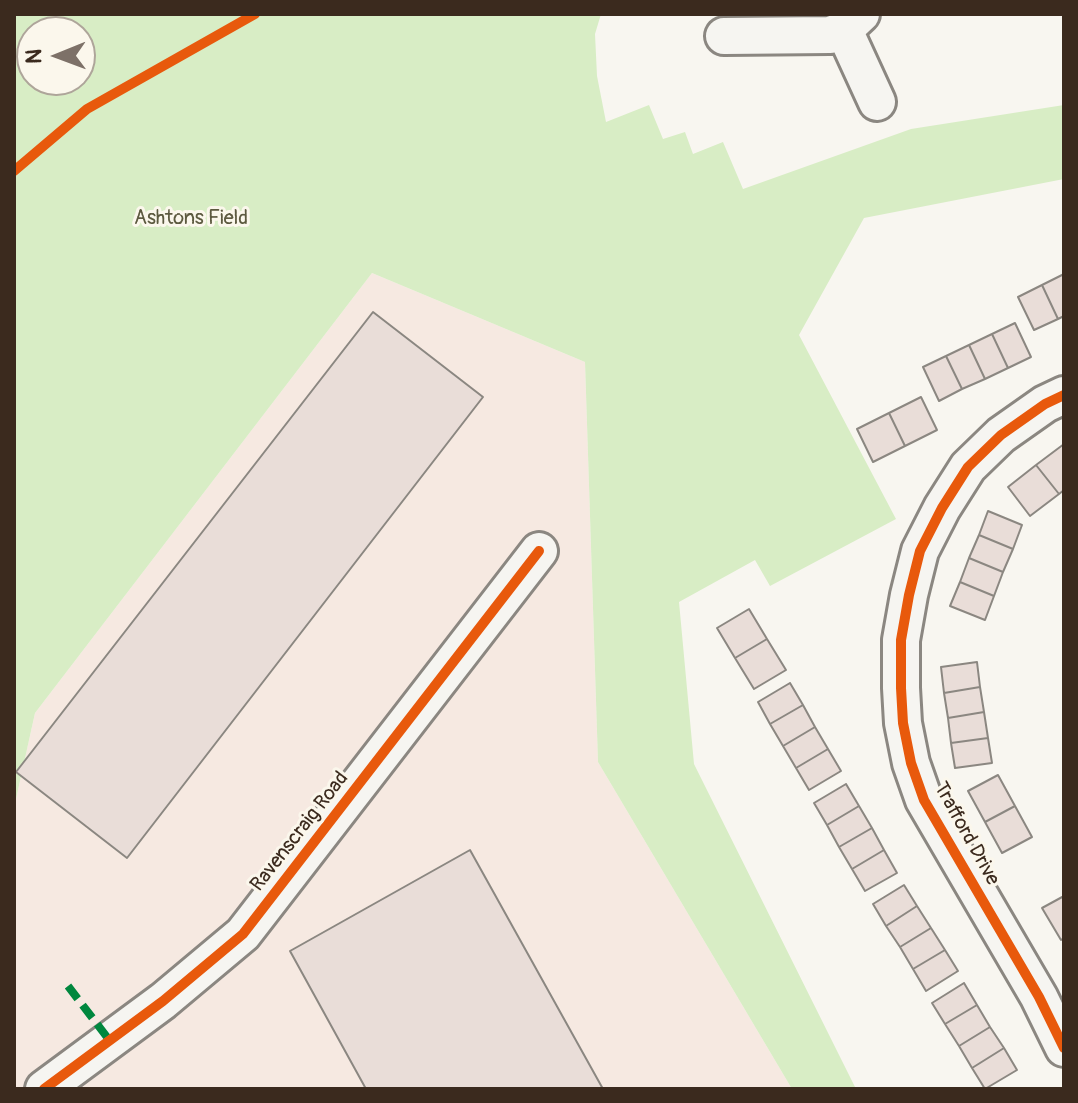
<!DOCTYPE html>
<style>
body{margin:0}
#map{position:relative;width:1078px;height:1103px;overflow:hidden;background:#f8f6f0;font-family:Pangolin,sans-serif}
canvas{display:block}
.frame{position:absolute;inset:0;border:16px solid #3b2a1e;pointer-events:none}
.north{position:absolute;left:16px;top:16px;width:80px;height:80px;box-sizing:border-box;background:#fbf7ec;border:2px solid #aea59a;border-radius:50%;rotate:269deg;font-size:22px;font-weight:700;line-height:32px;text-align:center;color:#3b2a1e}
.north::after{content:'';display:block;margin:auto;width:28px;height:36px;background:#7d7168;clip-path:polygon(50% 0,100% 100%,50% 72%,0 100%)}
</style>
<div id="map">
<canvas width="1078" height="1103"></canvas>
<div class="frame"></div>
<div class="north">N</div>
</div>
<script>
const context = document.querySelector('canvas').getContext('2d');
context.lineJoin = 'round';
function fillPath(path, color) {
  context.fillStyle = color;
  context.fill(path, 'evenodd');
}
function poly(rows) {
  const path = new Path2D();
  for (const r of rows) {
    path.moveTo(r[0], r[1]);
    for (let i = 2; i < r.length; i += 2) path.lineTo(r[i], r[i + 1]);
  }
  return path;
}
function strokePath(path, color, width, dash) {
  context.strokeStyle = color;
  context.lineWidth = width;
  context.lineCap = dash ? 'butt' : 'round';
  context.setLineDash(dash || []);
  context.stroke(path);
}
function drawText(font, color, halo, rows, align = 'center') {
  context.font = font + ' Pangolin,sans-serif';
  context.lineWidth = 6;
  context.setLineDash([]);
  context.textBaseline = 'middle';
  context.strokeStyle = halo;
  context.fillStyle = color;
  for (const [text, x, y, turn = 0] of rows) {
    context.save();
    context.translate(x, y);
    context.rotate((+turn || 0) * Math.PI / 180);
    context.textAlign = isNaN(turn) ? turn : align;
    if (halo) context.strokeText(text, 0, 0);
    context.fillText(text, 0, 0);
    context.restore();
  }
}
fillPath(poly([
 [372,273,585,362,598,762,792,1089,15,1089,14,808,35,713]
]), '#f6e9e1');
fillPath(poly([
 [14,14,601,14,595,34,597,76,606,122,649,105,663,139,685,132,693,154,723,142,743,189,911,129,1064,105,1064,179,864,218,799,335,896,519,770,586,755,560,679,602,694,764,856,1089,792,1089,598,762,585,362,372,273,35,713,14,808],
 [32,32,80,32,80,80,32,80]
]), '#d8edc5');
const building = poly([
 [1064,274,1064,316,1058,319,1042,285,1064,274],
 [1042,285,1058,319,1034,330,1018,297,1042,285],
 [373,312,483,397,127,858,16,772,373,312],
 [1015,323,1031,357,1008,368,992,334,1015,323],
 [992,334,1008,368,985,379,969,345,992,334],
 [969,345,985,379,962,389,946,356,969,345],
 [946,356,962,389,939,401,923,367,946,356],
 [921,397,937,430,905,446,889,413,921,397],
 [889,413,905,446,873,462,857,429,889,413],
 [1064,444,1064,490,1059,494,1036,465,1064,444],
 [1036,465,1059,494,1030,516,1008,487,1036,465],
 [988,511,1022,525,1013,549,979,535,988,511],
 [979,535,1013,549,1003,572,969,558,979,535],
 [969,558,1003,572,994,596,960,582,969,558],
 [960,582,994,596,985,620,950,606,960,582],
 [749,609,767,639,735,658,717,628,749,609],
 [767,639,786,670,754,689,735,658,767,639],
 [977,662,980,687,944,693,941,667,977,662],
 [790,683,803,705,770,724,758,702,790,683],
 [980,687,984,712,948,718,944,693,980,687],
 [803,705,815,727,783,746,770,724,803,705],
 [984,712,988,738,951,743,948,718,984,712],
 [815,727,828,749,796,768,783,746,815,727],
 [988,738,992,763,955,768,951,743,988,738],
 [828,749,841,771,809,790,796,768,828,749],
 [998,775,1015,806,985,822,968,791,998,775],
 [846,784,859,806,827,825,814,803,846,784],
 [859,806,872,828,839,847,827,825,859,806],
 [1015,806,1032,837,1002,853,985,822,1015,806],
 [872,828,884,850,852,869,839,847,872,828],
 [470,850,603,1089,366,1089,290,951,470,850],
 [884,850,897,873,865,891,852,869,884,850],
 [904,885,917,906,886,926,873,904,904,885],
 [1064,896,1064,938,1061,940,1042,908,1064,896],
 [917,906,931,928,900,947,886,926,917,906],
 [931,928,945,950,913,969,900,947,931,928],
 [945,950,958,971,926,991,913,969,945,950],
 [964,983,977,1005,945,1024,932,1003,964,983],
 [977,1005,990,1027,959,1046,945,1024,977,1005],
 [990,1027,1004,1048,972,1068,959,1046,990,1027],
 [1004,1048,1017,1070,985,1089,972,1068,1004,1048]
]);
fillPath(building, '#e9ddd8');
strokePath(building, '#8b8781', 2);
const street = poly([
 [844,30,877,102],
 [724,36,830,35,844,30,861,14],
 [1064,395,1045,404,1001,435,968,467,942,508,920,551,909,595,901,640,901,688,903,723,911,763,924,800,1039,997,1064,1048],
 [44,1089,163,1001,243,934,539,551]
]);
strokePath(street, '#8b8781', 42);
strokePath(street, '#f6f5f1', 36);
strokePath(poly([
 [68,986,110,1041]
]), '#00873e', 8, [16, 8]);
strokePath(poly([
 [14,171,87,109,255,14],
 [1064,395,1045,404,1001,435,968,467,942,508,920,551,909,595,901,640,901,688,903,723,911,763,924,800,1039,997,1064,1048],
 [44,1089,163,1001,243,934,539,551]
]), '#e8590c', 10);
drawText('20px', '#5c593f', '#fbf7ec', [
 ["Ashtons Field",191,219]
]);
drawText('20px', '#3b2a1e', '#fbf7ec', [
 ["Ravenscraig Road",300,832,-52],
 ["Trafford Drive",966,834,61]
]);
</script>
